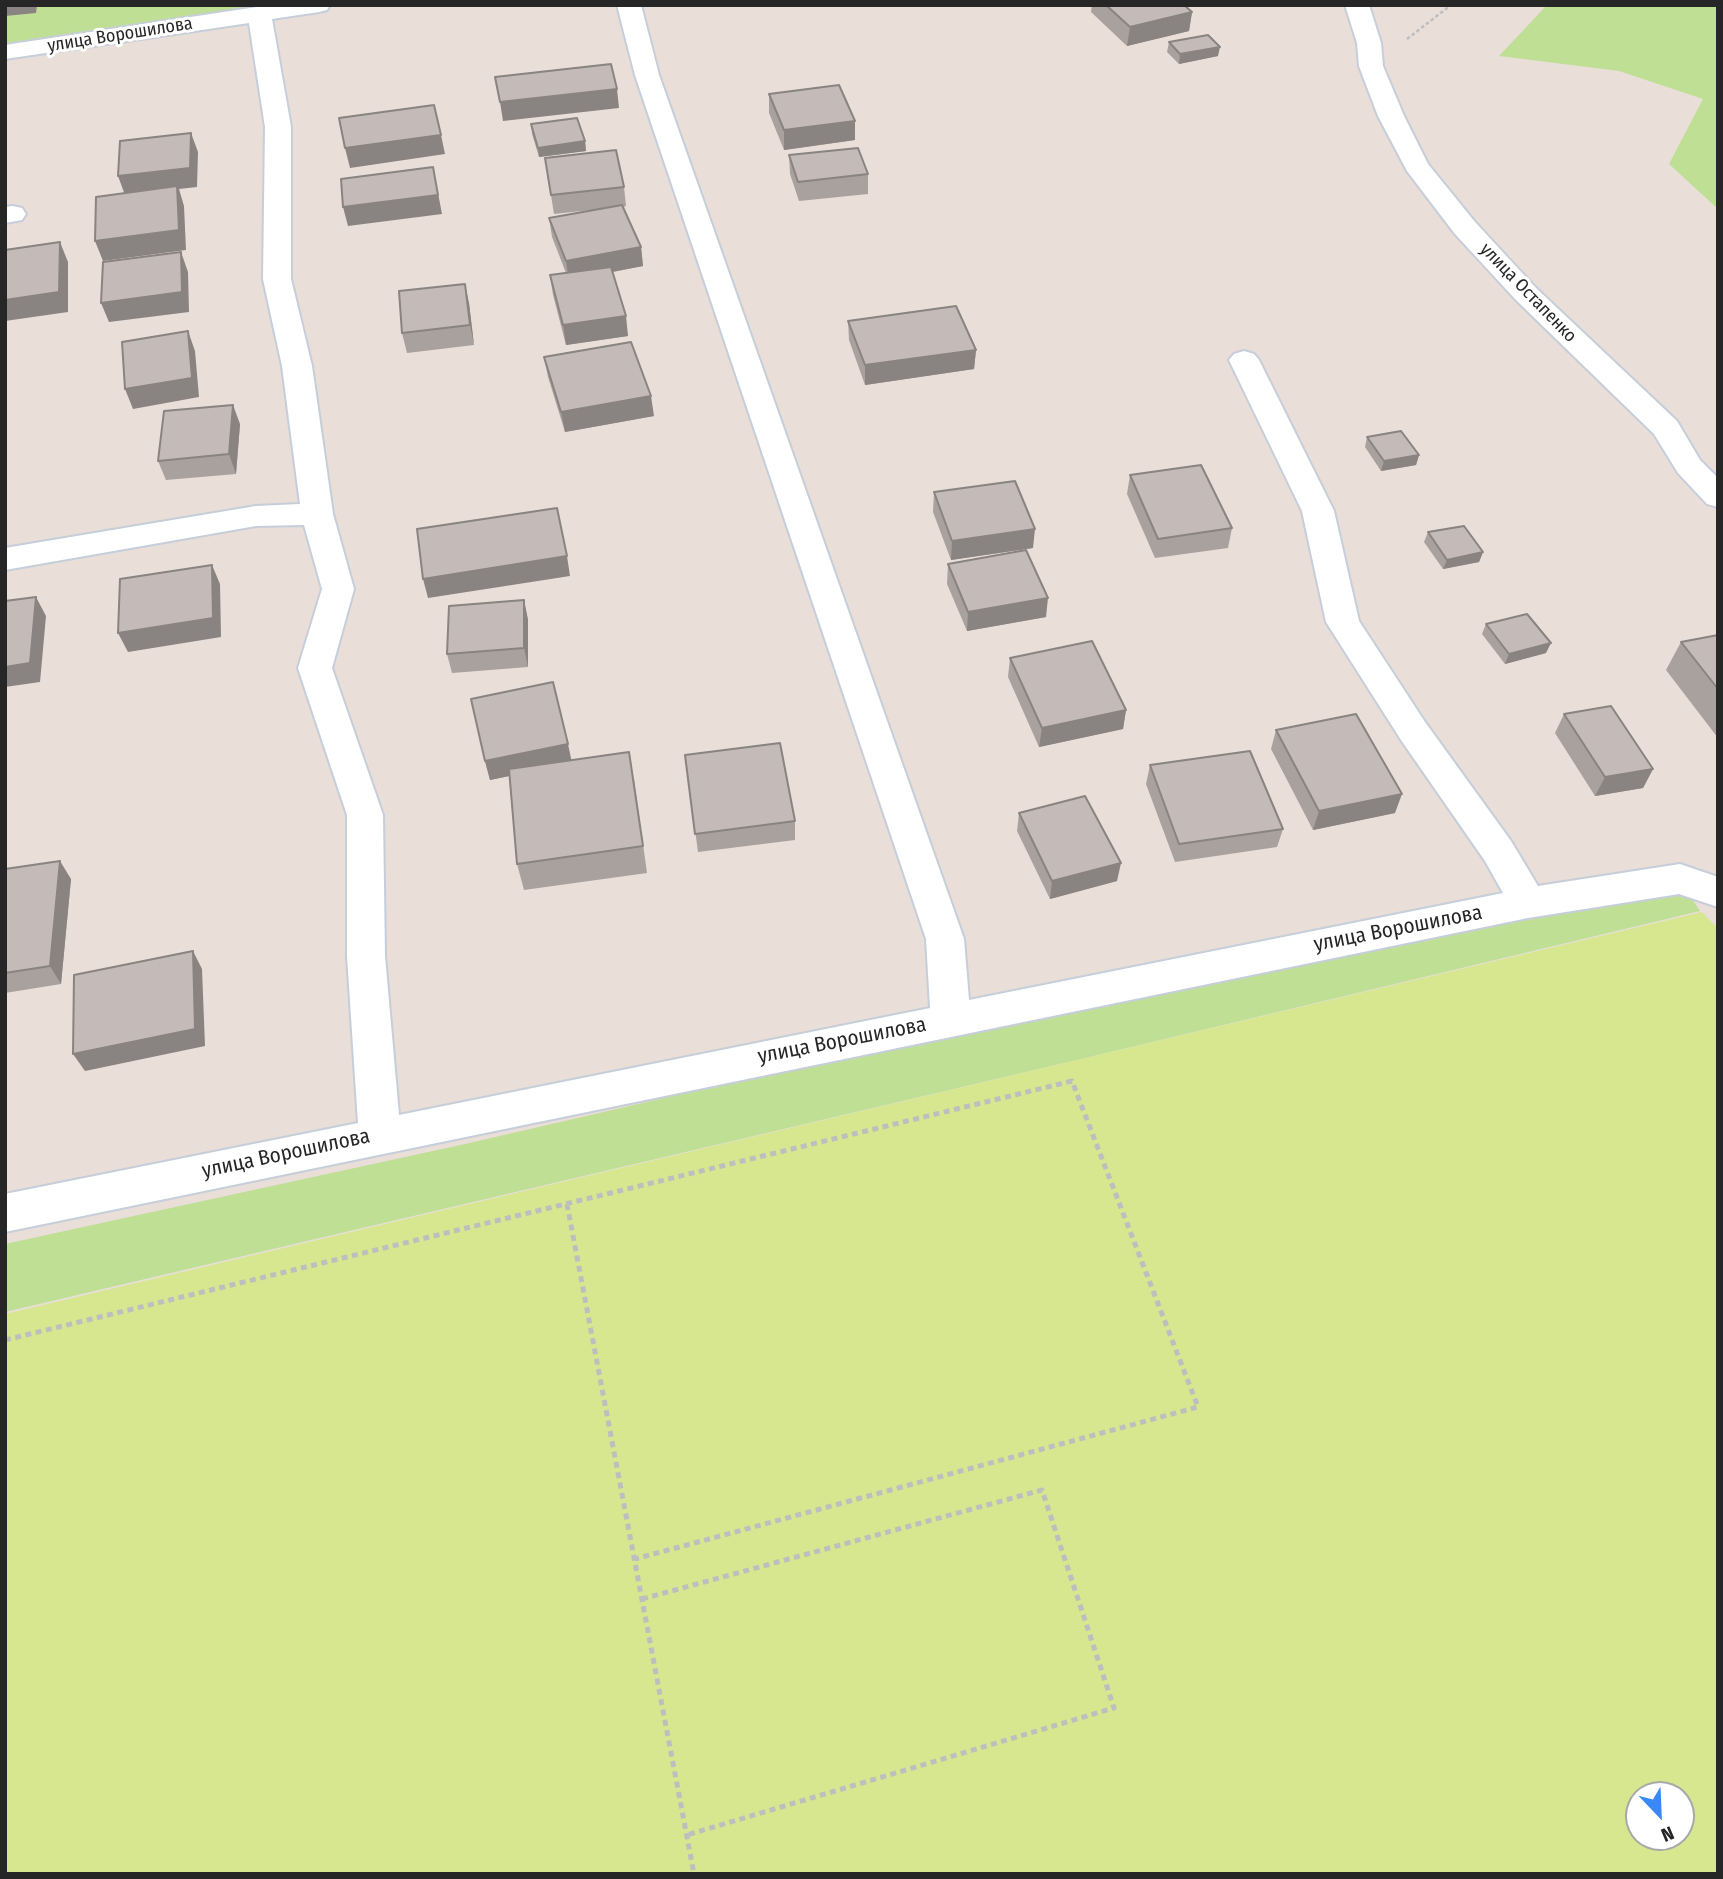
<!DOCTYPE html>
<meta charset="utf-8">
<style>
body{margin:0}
#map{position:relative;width:1723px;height:1879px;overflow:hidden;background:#e9ded8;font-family:"Fira Sans Condensed",sans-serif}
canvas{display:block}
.frame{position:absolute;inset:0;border:7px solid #262626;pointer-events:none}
.north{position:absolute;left:1625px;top:1781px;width:70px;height:70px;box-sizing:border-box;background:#fff;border:2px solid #a8a8a8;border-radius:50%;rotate:157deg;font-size:19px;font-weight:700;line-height:28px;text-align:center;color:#262626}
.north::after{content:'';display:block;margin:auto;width:24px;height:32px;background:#3988f5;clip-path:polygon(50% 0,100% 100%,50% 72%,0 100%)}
</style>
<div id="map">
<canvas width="1723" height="1879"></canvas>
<div class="frame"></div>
<div class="north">N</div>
</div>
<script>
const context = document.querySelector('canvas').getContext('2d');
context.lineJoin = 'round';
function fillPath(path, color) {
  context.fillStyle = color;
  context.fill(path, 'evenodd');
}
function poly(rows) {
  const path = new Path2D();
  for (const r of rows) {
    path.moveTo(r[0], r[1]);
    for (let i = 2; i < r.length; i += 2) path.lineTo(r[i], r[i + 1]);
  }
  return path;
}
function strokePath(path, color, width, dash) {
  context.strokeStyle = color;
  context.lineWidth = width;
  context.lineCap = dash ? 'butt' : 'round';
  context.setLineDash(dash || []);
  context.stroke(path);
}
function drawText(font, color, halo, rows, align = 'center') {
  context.font = font + ' "Fira Sans Condensed",sans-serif';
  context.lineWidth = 6;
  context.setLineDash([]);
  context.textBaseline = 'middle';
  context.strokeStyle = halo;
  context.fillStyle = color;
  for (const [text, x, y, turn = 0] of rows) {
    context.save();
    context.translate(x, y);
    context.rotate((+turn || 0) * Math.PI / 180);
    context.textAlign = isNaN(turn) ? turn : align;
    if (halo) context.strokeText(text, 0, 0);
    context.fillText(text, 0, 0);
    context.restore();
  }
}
fillPath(poly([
 [5,5,319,5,5,52],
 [1547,5,1718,5,1718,209,1669,164,1703,99,1619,71,1499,56],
 [1680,881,1700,911,1077,1060,5,1312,5,1244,465,1144,1201,974]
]), '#bfdf95');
fillPath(poly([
 [1702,912,1718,929,1718,1874,5,1874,5,1314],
 [1639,1795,1681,1795,1681,1837,1639,1837]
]), '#d6e790');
const minor = poly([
 [270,5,330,5,327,10,319,12,272,19,291,127,291,279,312,366,333,514,354,589,332,668,383,815,385,956,399,1115,930,1008,926,939,635,75,617,5,641,5,659,75,964,939,969,1000,1503,893,1485,861,1401,740,1326,622,1302,511,1229,360,1234,354,1244,351,1254,354,1259,360,1334,511,1359,621,1425,722,1511,841,1538,886,1680,864,1718,877,1718,907,1679,894,1528,918,5,1232,5,1194,358,1123,347,956,347,815,298,668,322,589,304,525,256,526,5,570,5,548,256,506,300,504,282,366,263,279,265,127,249,23,5,59,5,45,270,5],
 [1345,5,1369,5,1381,43,1383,66,1404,116,1428,164,1475,222,1536,288,1677,421,1700,460,1718,478,1718,507,1707,504,1678,473,1654,434,1516,300,1455,234,1407,171,1378,116,1359,66,1357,43,1345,5],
 [13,206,22,208,26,214,22,220,5,223,5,207,13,206]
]);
strokePath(minor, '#c6ced9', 4);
strokePath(poly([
 [1407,39,1451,5]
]), '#bebebe', 2.5, [3.5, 2.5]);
strokePath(poly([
 [567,1204,694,1874],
 [5,1340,1072,1081,1198,1407,635,1559],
 [642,1599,1042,1490,1114,1708,687,1835]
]), '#bebebe', 5, [6, 4.5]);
fillPath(minor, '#fff');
fillPath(poly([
 [1092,5,1184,5,1192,12,1189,31,1127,46,1091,12],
 [1169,42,1218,56,1179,64,1167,52],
 [769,94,855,140,784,150,769,113],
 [531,124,585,141,586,151,539,157,532,134],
 [789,155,868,174,868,194,799,201,790,174],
 [545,158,624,187,626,206,623,207,641,247,643,266,613,272,628,336,566,345,553,295,550,275,566,273,552,237,549,218,591,210,554,214],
 [469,303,474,345,407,353,402,333],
 [848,321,976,350,974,369,865,385,849,340],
 [544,357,654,416,565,432,548,377],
 [240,424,236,474,166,480,158,461],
 [1367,437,1419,455,1416,465,1381,471,1365,447],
 [1130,475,1232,528,1228,548,1155,558,1127,494],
 [934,492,1033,548,951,560,933,512],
 [1428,532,1483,552,1479,562,1443,569,1424,542],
 [948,564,1046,617,967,631,947,584],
 [524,600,528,620,528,667,452,673,447,654],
 [1486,624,1546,653,1505,664,1482,634],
 [1718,635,1718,738,1666,670,1681,642],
 [1010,658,1126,710,1123,729,1039,747,1008,677],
 [1564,714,1653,769,1643,788,1595,796,1555,733],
 [1276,730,1395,813,1313,830,1271,749],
 [685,755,795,821,795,840,698,852],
 [572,760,634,779,647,873,524,890,517,864,509,776,490,780,485,761],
 [1150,765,1283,829,1277,847,1175,862,1146,784],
 [1019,813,1117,881,1050,899,1017,831],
 [5,869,71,879,61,984,5,993]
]), '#a9a19e');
fillPath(poly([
 [5,5,37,5,36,13,5,16],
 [1192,12,1189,31,1127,46,1130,27],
 [1220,47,1218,56,1179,64,1180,54],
 [617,89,619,108,503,121,500,102],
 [855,121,855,140,784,150,784,130],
 [191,133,198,152,197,187,179,189,184,206,186,250,103,261,95,241,125,195,118,176],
 [441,135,445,154,350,168,345,148],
 [585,141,586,151,539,157,538,148],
 [433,167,442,214,348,226,343,207],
 [60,242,68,262,68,312,5,321,5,300],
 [641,247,643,266,569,280,566,261],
 [181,252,188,272,189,312,109,322,101,303],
 [465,284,469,303,474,345,470,325],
 [626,316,628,336,566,345,563,325],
 [188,331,195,351,199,397,133,409,125,389],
 [976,350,974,369,865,385,865,365],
 [651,396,654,416,565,432,561,412],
 [233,405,240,424,236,474,229,454],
 [1419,455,1416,465,1381,471,1384,461],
 [1035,529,1033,548,951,560,952,541],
 [1483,552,1479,562,1443,569,1447,560],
 [567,556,570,576,428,598,423,579],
 [212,565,220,584,221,637,128,652,118,633],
 [36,597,46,616,40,682,5,687,5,667],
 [1048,598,1046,617,967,631,968,612],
 [524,600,528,620,528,667,524,648],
 [1551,643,1546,653,1505,664,1509,654],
 [1126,710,1123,729,1039,747,1042,728],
 [568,744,572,763,490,780,485,761],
 [1653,769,1643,788,1595,796,1605,777],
 [1402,794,1395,813,1313,830,1319,811],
 [60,861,71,879,61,984,50,966],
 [1121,863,1117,881,1050,899,1052,881],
 [193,951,202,969,205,1046,85,1071,73,1054]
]), '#898381');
const building = poly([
 [1106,5,1184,5,1192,12,1130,27,1106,5],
 [1208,35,1220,47,1180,54,1169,42,1208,35],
 [611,64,617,89,500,102,495,77,611,64],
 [839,85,855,121,784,130,769,94,839,85],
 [434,105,441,135,345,148,339,118,434,105],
 [577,118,585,141,538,148,531,124,577,118],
 [191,133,190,168,118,176,120,141,191,133],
 [858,148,868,174,798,182,789,155,858,148],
 [616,150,624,187,551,195,545,158,616,150],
 [433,167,438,195,343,207,341,179,433,167],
 [177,186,179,230,95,241,96,197,177,186],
 [622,205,641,247,566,261,549,218,622,205],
 [60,242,59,292,5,300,5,250,60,242],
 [181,252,182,292,101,303,103,262,181,252],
 [611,267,626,316,563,325,550,275,611,267],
 [465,284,470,325,402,333,399,291,465,284],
 [956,306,976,350,865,365,848,321,956,306],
 [188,331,192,378,125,389,122,342,188,331],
 [631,342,651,396,561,412,544,357,631,342],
 [233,405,229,454,158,461,164,411,233,405],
 [1401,431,1419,455,1384,461,1367,437,1401,431],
 [1201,465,1232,528,1158,539,1130,475,1201,465],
 [1015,481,1035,529,952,541,934,492,1015,481],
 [557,508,567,556,423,579,417,529,557,508],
 [1464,526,1483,552,1447,560,1428,532,1464,526],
 [1026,550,1048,598,968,612,948,564,1026,550],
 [212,565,213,618,118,633,120,579,212,565],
 [36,597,30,663,5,667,5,601,36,597],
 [524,600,524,648,447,654,449,606,524,600],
 [1527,614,1551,643,1509,654,1486,624,1527,614],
 [1718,635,1718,689,1681,642,1718,635],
 [1092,641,1126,710,1042,728,1010,658,1092,641],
 [553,682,568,744,485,761,471,699,553,682],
 [1611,706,1653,769,1605,777,1564,714,1611,706],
 [1356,714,1402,794,1319,811,1276,730,1356,714],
 [780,743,795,821,695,834,685,755,780,743],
 [1250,751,1283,829,1179,844,1150,765,1250,751],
 [629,752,643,846,517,864,509,769,629,752],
 [1085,796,1121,863,1052,881,1019,813,1085,796],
 [60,861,50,966,5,973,5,869,60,861],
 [193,951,195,1029,73,1054,74,975,193,951]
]);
fillPath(building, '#c4bbb8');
strokePath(building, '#898381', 2);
drawText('18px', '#262626', '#fff', [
 ["улица Ворошилова",120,35,-9],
 ["улица Остапенко",1528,293,46]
]);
drawText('21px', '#262626', '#fff', [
 ["улица Ворошилова",1398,929,-11],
 ["улица Ворошилова",842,1041,-11],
 ["улица Ворошилова",286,1154,-12]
]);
</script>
